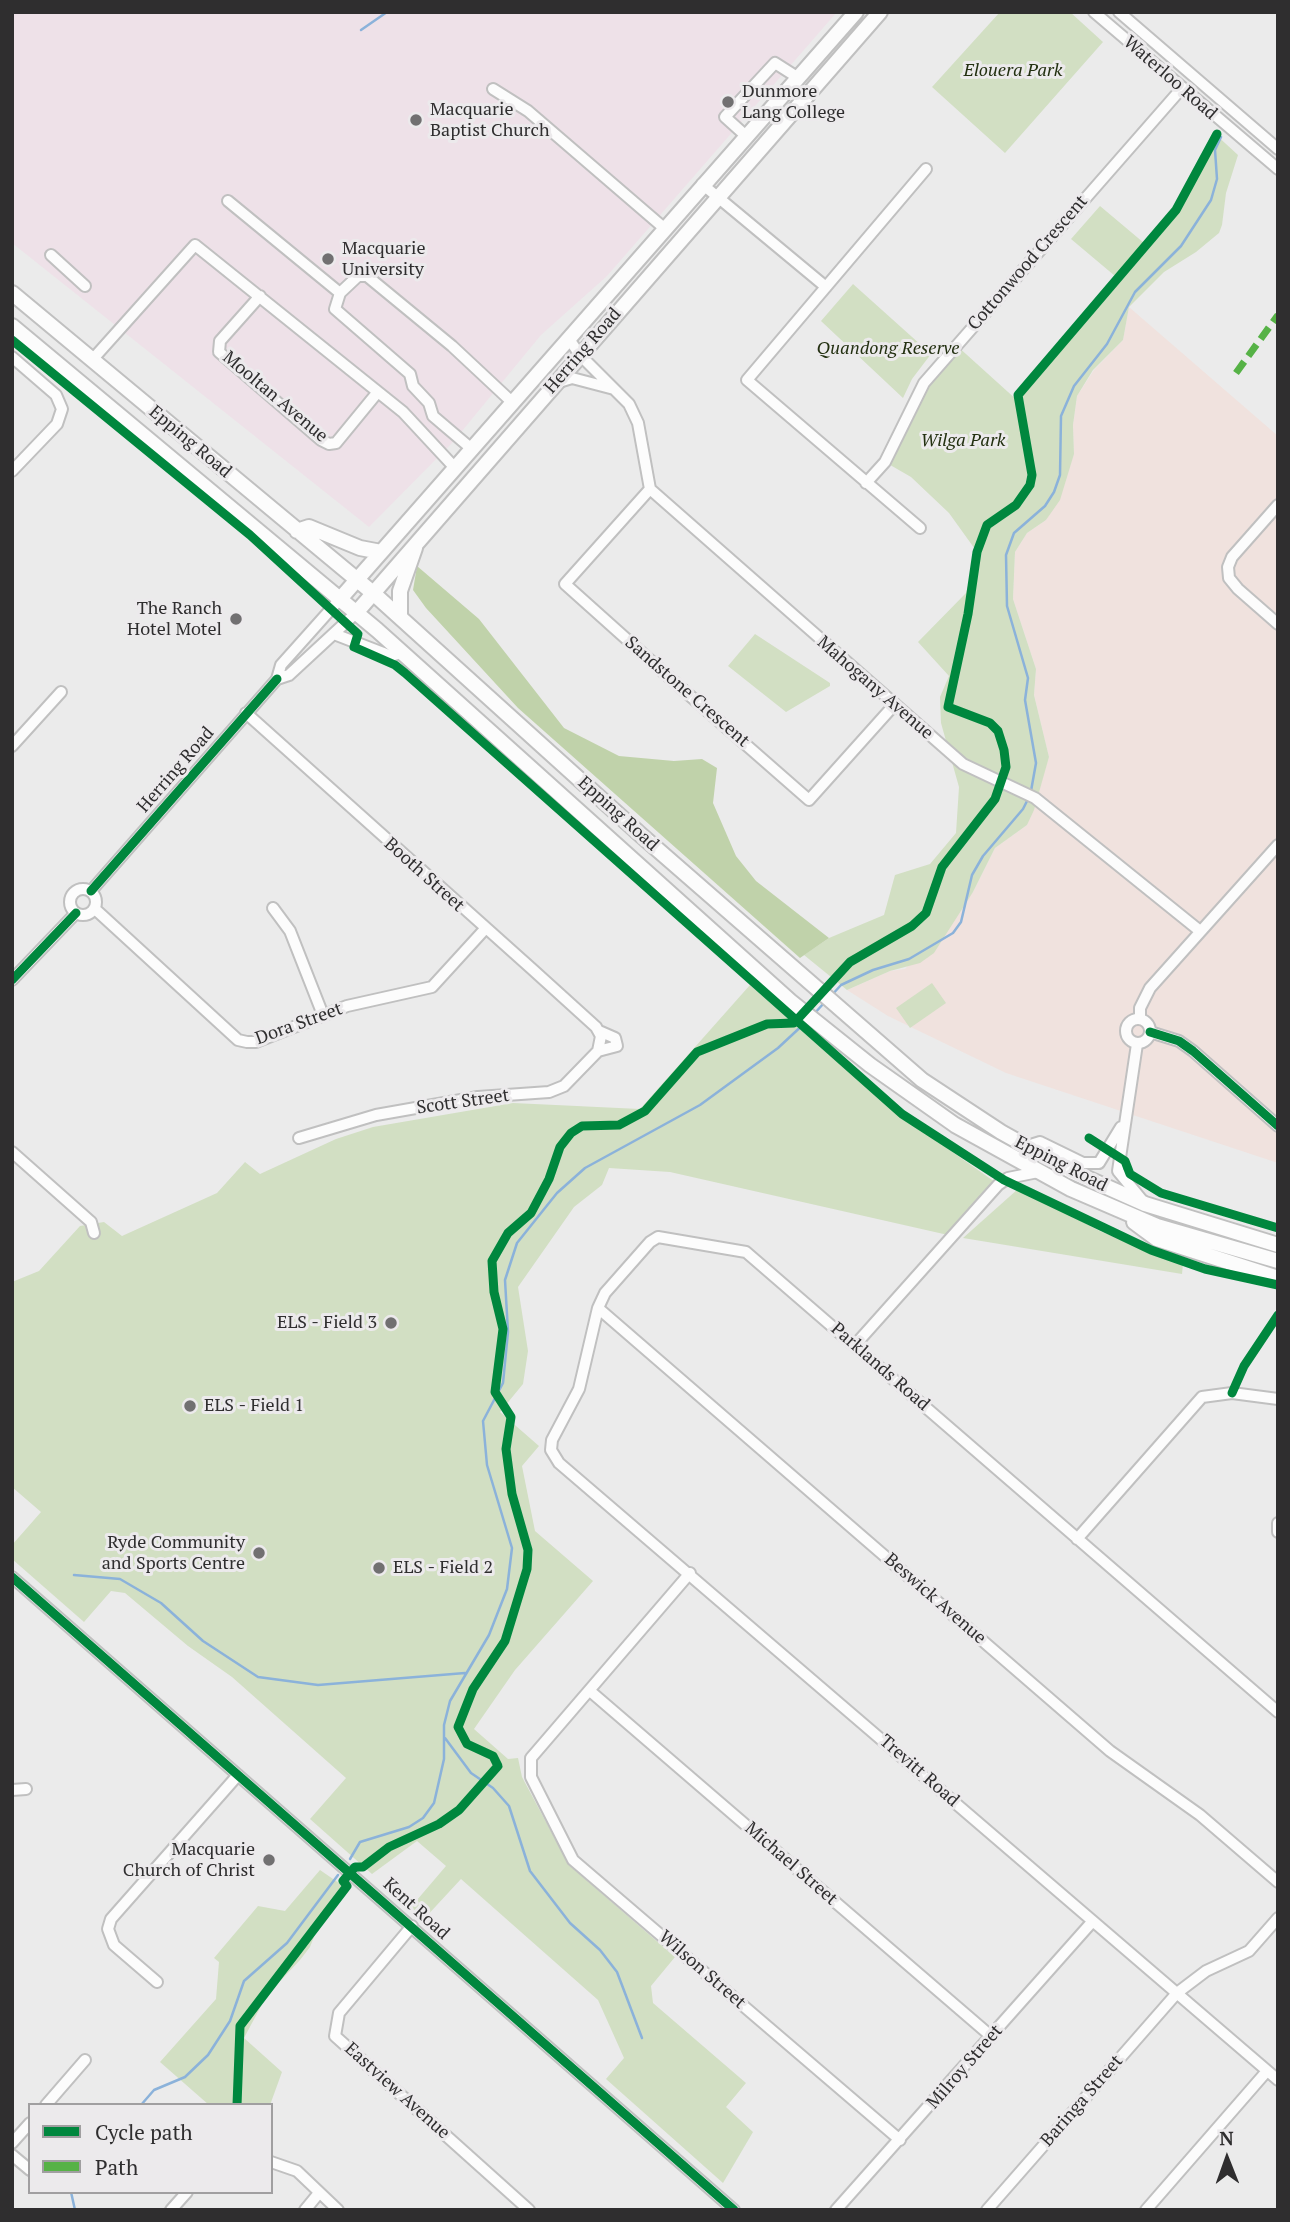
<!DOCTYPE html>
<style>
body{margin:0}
#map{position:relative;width:1290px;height:2222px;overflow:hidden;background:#ebebeb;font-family:"PT Serif",serif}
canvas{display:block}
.frame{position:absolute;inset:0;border:14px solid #2f2e2f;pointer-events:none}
.legend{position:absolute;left:28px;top:2103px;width:245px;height:91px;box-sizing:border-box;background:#eceaec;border:2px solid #a09fa0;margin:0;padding:9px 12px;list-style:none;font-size:21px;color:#2f2e2f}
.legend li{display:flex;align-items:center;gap:14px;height:35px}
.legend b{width:35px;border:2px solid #a09fa0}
.north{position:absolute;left:1192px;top:2124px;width:70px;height:70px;-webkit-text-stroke:5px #eceaec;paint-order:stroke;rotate:359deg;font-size:19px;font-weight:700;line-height:28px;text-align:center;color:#2f2e2f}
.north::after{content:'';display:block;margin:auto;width:24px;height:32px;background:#2f2e2f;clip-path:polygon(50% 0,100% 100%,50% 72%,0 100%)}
</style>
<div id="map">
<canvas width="1290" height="2222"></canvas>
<div class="frame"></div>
<ul class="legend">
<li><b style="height:9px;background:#00873e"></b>Cycle path</li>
<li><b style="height:9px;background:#56b246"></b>Path</li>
</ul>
<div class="north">N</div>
</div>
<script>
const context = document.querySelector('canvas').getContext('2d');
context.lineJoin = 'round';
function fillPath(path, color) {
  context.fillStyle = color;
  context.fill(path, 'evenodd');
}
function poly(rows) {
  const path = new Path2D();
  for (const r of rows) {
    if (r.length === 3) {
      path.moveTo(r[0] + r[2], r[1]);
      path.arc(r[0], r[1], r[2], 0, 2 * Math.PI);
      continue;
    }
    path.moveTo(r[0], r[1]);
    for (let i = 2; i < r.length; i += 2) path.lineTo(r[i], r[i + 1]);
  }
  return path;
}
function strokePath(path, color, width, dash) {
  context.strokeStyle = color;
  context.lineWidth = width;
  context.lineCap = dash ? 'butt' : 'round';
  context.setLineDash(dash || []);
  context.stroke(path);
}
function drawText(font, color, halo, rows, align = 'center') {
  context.font = font + ' "PT Serif",serif';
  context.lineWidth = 6;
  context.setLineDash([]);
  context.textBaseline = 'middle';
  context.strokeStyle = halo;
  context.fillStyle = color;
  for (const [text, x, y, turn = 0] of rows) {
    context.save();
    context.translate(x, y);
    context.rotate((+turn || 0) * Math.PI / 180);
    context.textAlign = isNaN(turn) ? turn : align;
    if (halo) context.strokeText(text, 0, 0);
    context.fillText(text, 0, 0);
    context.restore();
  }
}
fillPath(poly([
 [1129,307,1278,436,1278,1163,1006,1073,888,1016,847,990,890,971,905,969,973,892,995,848,1027,825,1049,757,1034,695,1036,669,1013,599,1015,552,1027,533,1046,520,1074,454,1073,425,1077,396,1094,370,1123,340]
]), '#f0e2de');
fillPath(poly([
 [12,12,837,12,607,276,541,335,453,442,369,527,12,243]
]), '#eee1e8');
fillPath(poly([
 [1000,12,1070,12,1103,42,1005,153,932,87],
 [1213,132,1238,155,1226,193,1222,225,1219,233,1196,252,1164,272,1129,307,1123,340,1093,370,1077,396,1073,425,1074,454,1060,500,1046,520,1027,533,1015,552,1013,599,1036,669,1034,695,1049,757,1034,810,1027,825,995,848,973,892,934,953,920,963,890,971,847,990,804,955,829,938,884,915,895,875,930,864,956,833,959,787,941,723,940,697,949,676,918,642,966,593,977,552,949,513,911,477,885,462,924,383,956,345,1018,401,1020,390,1175,209],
 [1100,206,1144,243,1115,276,1071,239],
 [853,284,931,354,912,379,903,398,821,321],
 [755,634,830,683,830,686,786,712,728,666],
 [932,983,946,1003,910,1028,896,1008],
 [750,985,890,1108,995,1182,948,1235,670,1172,609,1168,602,1185,574,1207,518,1287,528,1351,523,1384,500,1412,539,1446,522,1466,535,1531,593,1581,515,1670,474,1729,508,1759,518,1758,522,1777,569,1865,675,1957,651,1986,653,2003,746,2083,726,2107,753,2132,723,2183,606,2079,624,2058,598,2000,461,1879,424,1919,411,1907,446,1866,417,1841,372,1874,310,1819,346,1778,232,1677,188,1646,125,1593,111,1591,84,1622,12,1559,12,1545,41,1512,12,1487,12,1282,39,1271,80,1226,104,1222,122,1236,217,1193,245,1162,260,1174,336,1139,373,1127,513,1103,640,1109],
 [1018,1189,1102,1232,1183,1264,1182,1274,963,1238],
 [320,1870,349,1890,319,1924,310,1947,300,1960,267,1995,244,2038,282,2072,270,2105,209,2105,160,2062,216,1999,219,1962,214,1958,258,1906,285,1911]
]), '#d2dfc3');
fillPath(poly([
 [417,566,479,619,564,728,619,756,674,761,702,759,717,768,713,803,736,856,756,881,829,938,800,958,518,708,426,608,413,590]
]), '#c0d2aa');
strokePath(poly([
 [361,30,387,12],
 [1031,791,1036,763,1025,700,1028,678,1007,606,1006,555,1014,533,1045,506,1054,492,1060,475,1061,416,1074,386,1107,344,1135,292,1181,246,1211,200,1217,179,1215,150,1221,137],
 [831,996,841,985,873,970,909,959,953,933,961,922,972,875,983,856,1023,809,1029,797],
 [814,1014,824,1003],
 [74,1575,120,1579,161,1603,203,1641,258,1677,318,1685,465,1673],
 [445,1738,471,1773,493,1788,509,1806,530,1871,570,1923,600,1950,617,1972,642,2038],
 [350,1859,360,1842,409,1827,423,1818,434,1803,444,1759,444,1725,450,1701,489,1635,507,1589,512,1548,487,1465,483,1421,503,1383,508,1332,505,1280,517,1243,557,1193,585,1168,700,1105,778,1048,807,1021],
 [141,2105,154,2090,185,2077,208,2055,230,2021,244,1981,287,1943,338,1875],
 [71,2192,75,2210]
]), '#8bb2da', 2.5);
const minor = poly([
 [1094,12,1278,169],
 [1119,12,1278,149],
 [493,89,528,111,664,228],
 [745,135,725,117,775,63,797,77],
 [702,184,826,287],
 [228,201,340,293],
 [51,255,85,286],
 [260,296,220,341,219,352,321,440,329,444,336,443,377,393],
 [569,339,580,355,629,404,638,423,650,489,963,764,1035,798,1200,931],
 [12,357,56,395,62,409,57,424,12,471],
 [92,360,195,245,403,412,456,469],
 [559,382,572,378,614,389],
 [473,450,433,416,429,403,413,386,410,374,335,309,340,293,358,276,367,276,452,346,513,403],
 [866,483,885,462,924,383,1182,88],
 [650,489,565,584,680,687,809,800,895,704],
 [1278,505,1232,557,1228,567,1229,578,1238,589,1278,624],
 [920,528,747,380,926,169],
 [334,634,391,656,401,653],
 [277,679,289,675,356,613],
 [246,713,532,969,596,1027,601,1036,598,1051,564,1086,549,1092,478,1097,376,1115,299,1138],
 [12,746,61,692],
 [83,902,13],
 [91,891,277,679,281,665,340,599],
 [273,908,290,931,323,1015],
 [95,909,238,1040,247,1042,256,1042,347,1006,432,987,485,929],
 [12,980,76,913],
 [1138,1031,12],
 [1140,1019,1140,1008,1150,988,1278,845],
 [1150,1032,1179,1041,1193,1051,1278,1126],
 [1137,1044,1118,1171,1141,1199],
 [598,1051,617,1046,615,1038,599,1031],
 [1024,1147,1040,1142,1083,1163,1099,1163,1121,1127],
 [12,1152,91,1222,94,1233],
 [598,1308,1110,1751,1200,1815,1278,1882],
 [855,1345,998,1185,1008,1178,1038,1172],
 [1278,1523,1278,1532],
 [1077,1539,1202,1397,1232,1393,1278,1399],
 [690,1573,531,1758,531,1777,573,1860,900,2140],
 [12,1577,734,2210],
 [590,1691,992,2037],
 [1278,1712,746,1252,658,1237,650,1242,605,1293,598,1308,579,1389,552,1440,551,1450,559,1463,1278,2080],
 [12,1790,26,1789],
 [412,1926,339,2013,335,2036,529,2210],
 [157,1982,114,1945,108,1929,111,1919,238,1775],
 [46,2105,85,2060],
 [12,2143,30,2123],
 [12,2155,30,2170],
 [271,2162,297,2171,338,2210],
 [171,2210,187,2192],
 [305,2210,319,2193],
 [836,2210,1092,1922],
 [987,2210,1177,1993,1206,1971,1249,1951,1278,1918],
 [1146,2210,1267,2071]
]);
const major = poly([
 [12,293,373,593,642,836,922,1080,1001,1132,1071,1171,1145,1204,1278,1245],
 [12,326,377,630,790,1001,870,1065,955,1125,1071,1189,1157,1226,1278,1261],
 [297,531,309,527,360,548,381,552],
 [340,599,856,12],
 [356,613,880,12],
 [400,616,400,591,415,548],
 [1134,1222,1157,1239,1278,1278]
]);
strokePath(minor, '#c0c0c0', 14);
strokePath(major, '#c0c0c0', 18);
strokePath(minor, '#fcfcfc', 10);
strokePath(major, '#fcfcfc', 14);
strokePath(poly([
 [1236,373,1278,315]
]), '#56b246', 7, [14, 7]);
strokePath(poly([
 [12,340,250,535,358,634,354,647,395,665,405,673,902,1114,1004,1180,1151,1250,1205,1269,1278,1285],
 [91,891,277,679],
 [12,980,76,913],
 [1150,1032,1179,1041,1193,1051,1278,1126],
 [1089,1138,1125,1161,1130,1174,1161,1193,1278,1228],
 [1232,1393,1244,1366,1278,1315],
 [12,1577,734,2210],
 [237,2105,240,2026,347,1886,343,1881,355,1867,363,1867,389,1847,439,1824,459,1810,498,1766,493,1756,467,1744,458,1727,473,1689,505,1641,527,1569,528,1550,512,1494,506,1449,511,1417,495,1392,503,1329,494,1292,492,1261,508,1233,531,1213,549,1179,560,1147,571,1133,582,1126,619,1125,645,1111,697,1052,767,1024,794,1023,850,962,912,926,926,913,942,867,995,799,1006,767,1004,750,998,731,990,723,948,707,968,614,977,552,987,525,1016,505,1030,485,1032,475,1018,395,1176,210,1217,134]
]), '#00873e', 9);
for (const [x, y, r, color] of [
 [728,102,7,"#717071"],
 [416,120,7,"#717071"],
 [328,259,7,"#717071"],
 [236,619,7,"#717071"],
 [391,1323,7,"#717071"],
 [190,1406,7,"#717071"],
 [259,1553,7,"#717071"],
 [379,1568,7,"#717071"],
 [269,1860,7,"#717071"]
]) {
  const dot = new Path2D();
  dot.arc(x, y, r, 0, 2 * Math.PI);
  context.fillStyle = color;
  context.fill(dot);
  strokePath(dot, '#eceaec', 2.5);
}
drawText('italic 18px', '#233011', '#eceaec', [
 ["Elouera Park",1013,71],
 ["Quandong Reserve",888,349],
 ["Wilga Park",963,441]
]);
drawText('18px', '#2f2e2f', '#eceaec', [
 ["Waterloo Road",1170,78,41],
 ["Cottonwood Crescent",1028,263,-49],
 ["Herring Road",583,351,-49],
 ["Mooltan Avenue",275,397,40],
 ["Epping Road",190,442,40],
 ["Mahogany Avenue",875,688,41],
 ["Sandstone Crescent",687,692,41],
 ["Herring Road",176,770,-49],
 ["Epping Road",618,814,42],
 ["Booth Street",424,875,42],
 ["Dora Street",299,1024,-20],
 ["Scott Street",463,1102,-8],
 ["Epping Road",1061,1164,27],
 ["Parklands Road",880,1367,41],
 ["Beswick Avenue",935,1599,41],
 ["Trevitt Road",919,1771,41],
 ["Michael Street",791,1864,41],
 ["Kent Road",416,1909,42],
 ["Wilson Street",702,1970,41],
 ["Milroy Street",965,2067,-49],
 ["Eastview Avenue",397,2091,42],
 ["Baringa Street",1082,2101,-49]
]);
drawText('18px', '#2f2e2f', '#eceaec', [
 ["Dunmore",742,92],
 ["Lang College",742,113],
 ["Macquarie",430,110],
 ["Baptist Church",430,131],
 ["Macquarie",342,249],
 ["University",342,270],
 ["The Ranch",222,609,"right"],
 ["Hotel Motel",222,630,"right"],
 ["ELS - Field 3",377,1323,"right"],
 ["ELS - Field 1",204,1406],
 ["Ryde Community",245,1543,"right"],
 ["and Sports Centre",245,1564,"right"],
 ["ELS - Field 2",393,1568],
 ["Macquarie",255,1850,"right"],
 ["Church of Christ",255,1871,"right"]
], 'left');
</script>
